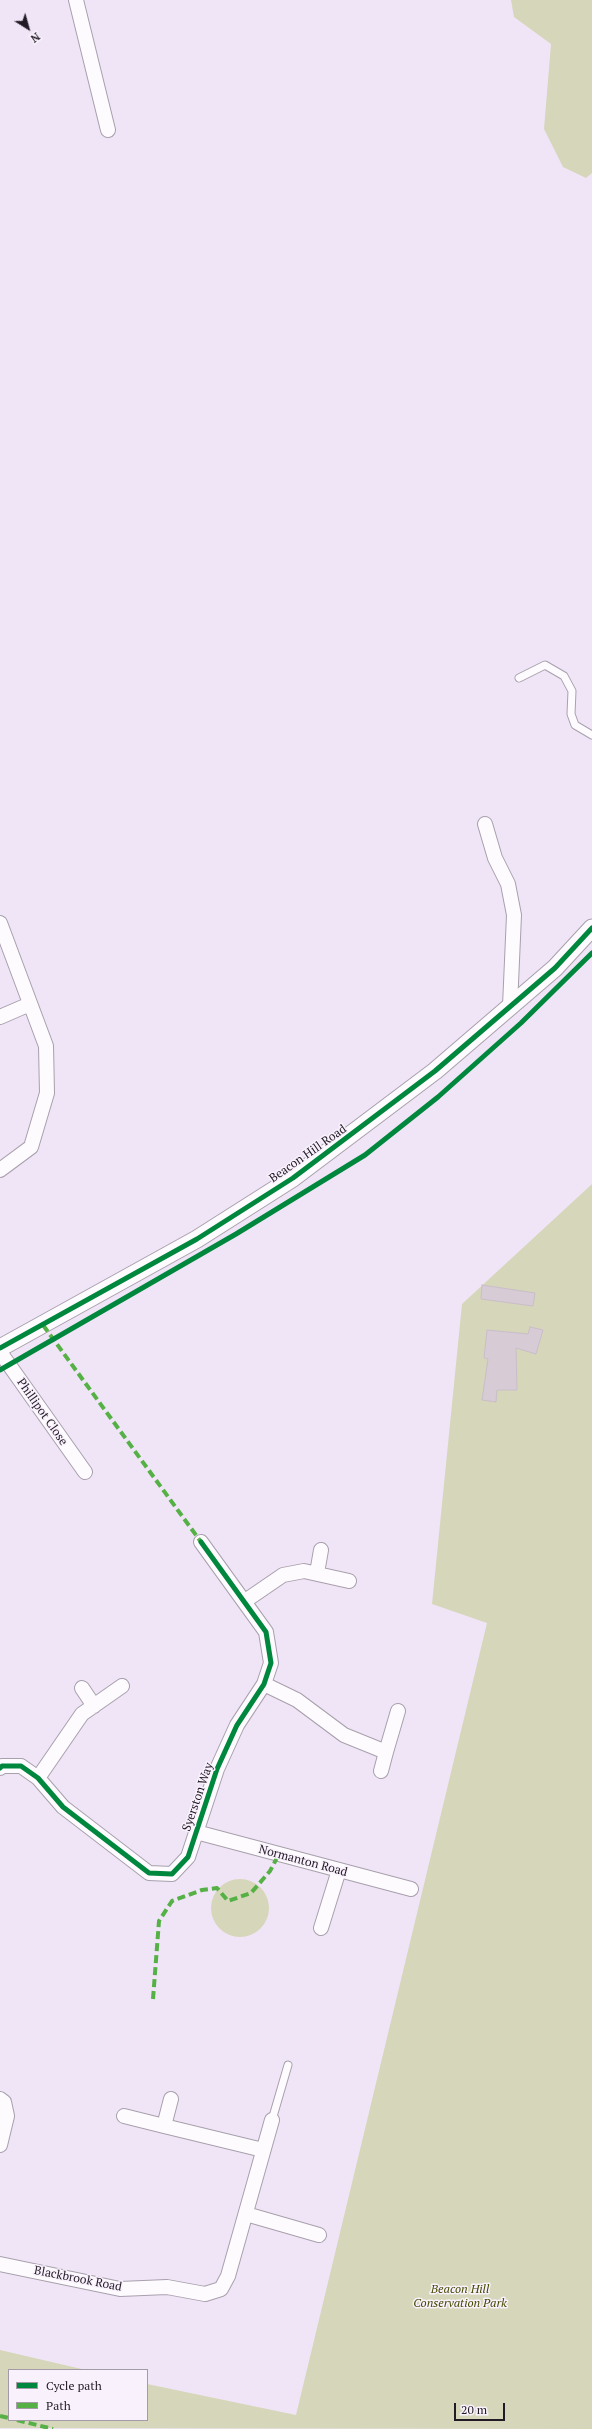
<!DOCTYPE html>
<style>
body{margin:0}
#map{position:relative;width:592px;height:2429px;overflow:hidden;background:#f0e5f6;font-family:"PT Serif",serif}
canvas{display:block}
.legend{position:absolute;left:8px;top:2369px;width:140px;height:52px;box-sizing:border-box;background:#f9f2fd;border:1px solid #a39ca7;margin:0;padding:5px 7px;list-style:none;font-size:12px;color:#221b26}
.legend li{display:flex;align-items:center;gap:8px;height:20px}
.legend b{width:20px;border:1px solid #a39ca7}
.north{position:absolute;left:8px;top:8px;width:40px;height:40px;-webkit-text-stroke:3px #f9f2fd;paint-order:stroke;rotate:143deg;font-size:11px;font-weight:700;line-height:16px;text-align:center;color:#221b26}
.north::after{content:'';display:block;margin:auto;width:14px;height:18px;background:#221b26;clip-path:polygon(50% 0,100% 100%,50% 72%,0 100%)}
.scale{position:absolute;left:454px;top:2403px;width:51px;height:18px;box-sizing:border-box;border:2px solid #221b26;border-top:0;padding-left:5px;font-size:12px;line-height:14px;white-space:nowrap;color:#221b26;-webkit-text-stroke:3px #f9f2fd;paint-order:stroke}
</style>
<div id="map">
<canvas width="592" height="2429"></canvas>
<ul class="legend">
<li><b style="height:5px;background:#00873e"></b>Cycle path</li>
<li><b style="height:5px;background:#55b145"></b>Path</li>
</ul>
<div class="north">N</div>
<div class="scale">20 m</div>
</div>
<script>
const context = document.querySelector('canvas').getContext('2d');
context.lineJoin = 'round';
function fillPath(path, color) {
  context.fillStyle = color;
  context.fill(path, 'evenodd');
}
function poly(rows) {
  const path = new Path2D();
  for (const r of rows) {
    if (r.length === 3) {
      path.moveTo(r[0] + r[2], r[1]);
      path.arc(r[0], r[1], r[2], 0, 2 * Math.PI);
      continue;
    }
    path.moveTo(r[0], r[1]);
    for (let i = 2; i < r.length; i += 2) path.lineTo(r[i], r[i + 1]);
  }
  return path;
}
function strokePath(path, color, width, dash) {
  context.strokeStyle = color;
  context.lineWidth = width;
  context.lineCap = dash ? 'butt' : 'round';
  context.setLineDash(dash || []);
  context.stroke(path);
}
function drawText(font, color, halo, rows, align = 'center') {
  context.font = font + ' "PT Serif",serif';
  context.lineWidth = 3;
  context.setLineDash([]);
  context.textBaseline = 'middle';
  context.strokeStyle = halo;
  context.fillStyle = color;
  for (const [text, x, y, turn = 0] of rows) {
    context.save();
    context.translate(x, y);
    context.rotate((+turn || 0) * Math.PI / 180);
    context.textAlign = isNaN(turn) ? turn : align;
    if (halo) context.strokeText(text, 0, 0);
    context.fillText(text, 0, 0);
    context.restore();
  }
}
fillPath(poly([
 [511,0,592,0,592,173,586,178,563,167,544,129,551,44,514,17],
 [592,1184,592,2429,0,2428,0,2350,86,2370,9,2370,9,2420,147,2420,147,2384,296,2415,487,1623,432,1604,462,1304],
 [240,1908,29]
]), '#d6d6ba');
const building = poly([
 [482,1285,535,1293,533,1306,481,1299,482,1285],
 [530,1327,543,1330,536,1354,516,1348,517,1390,497,1390,496,1402,482,1400,488,1359,484,1358,487,1330,528,1334,530,1327]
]);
fillPath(building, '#d7ccd6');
strokePath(building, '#cabec9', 1);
const service = poly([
 [519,678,545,665,564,676,572,691,571,714,575,725,592,735],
 [272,2120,288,2065]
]);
const minor = poly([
 [76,0,108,130],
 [485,824,495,858,508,884,514,915,510,1006],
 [0,923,46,1046,47,1093,31,1147,0,1170],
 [0,1017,30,1004],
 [0,1352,85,1472],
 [317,1573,321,1550],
 [245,1601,283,1575,304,1571,349,1581],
 [264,1684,297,1700,344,1735,386,1752,398,1711],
 [82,1688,94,1706],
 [0,1768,2,1766,21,1766,38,1778,63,1807,149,1873,172,1874,188,1857,217,1769,237,1725,264,1684,271,1663,266,1632,201,1542],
 [381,1771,386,1752],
 [38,1778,82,1714,122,1686],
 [196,1832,411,1889],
 [321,1928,339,1870],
 [0,2099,4,2102,7,2116,0,2145],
 [171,2099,164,2126,263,2150],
 [124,2116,164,2126],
 [246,2214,319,2235],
 [0,2264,120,2289,167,2287,205,2294,221,2289,228,2276,272,2120]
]);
const tertiary = poly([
 [0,1348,197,1239,293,1178,435,1071,555,968,592,928]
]);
strokePath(service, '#a8a0ad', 9);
strokePath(minor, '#a8a0ad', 16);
strokePath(tertiary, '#a8a0ad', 19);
strokePath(service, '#fdfbfe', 7);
strokePath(minor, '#fdfbfe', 14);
strokePath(tertiary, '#fdfbfe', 17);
strokePath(poly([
 [43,1325,201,1542],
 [153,1999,159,1921,172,1901,202,1890,217,1888,228,1901,251,1893,270,1871,279,1854],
 [0,2416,9,2418],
 [17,2420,53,2429]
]), '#55b145', 4, [8, 4]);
strokePath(poly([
 [0,1348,197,1239,293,1178,435,1071,555,968,592,928],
 [0,1370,236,1234,365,1155,438,1097,521,1023,592,953],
 [0,1768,2,1766,21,1766,38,1778,63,1807,149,1873,172,1874,188,1857,217,1769,237,1725,264,1684,271,1663,266,1632,201,1542]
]), '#00873e', 5);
drawText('12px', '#221b26', '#f9f2fd', [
 ["Beacon Hill Road",308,1154,-35],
 ["Phillipot Close",42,1412,55],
 ["Syerston Way",198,1797,-71],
 ["Normanton Road",303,1861,15],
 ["Blackbrook Road",78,2279,11]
]);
drawText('italic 12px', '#444900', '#f9f2fd', [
 ["Beacon Hill",460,2290],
 ["Conservation Park",460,2304]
]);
</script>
